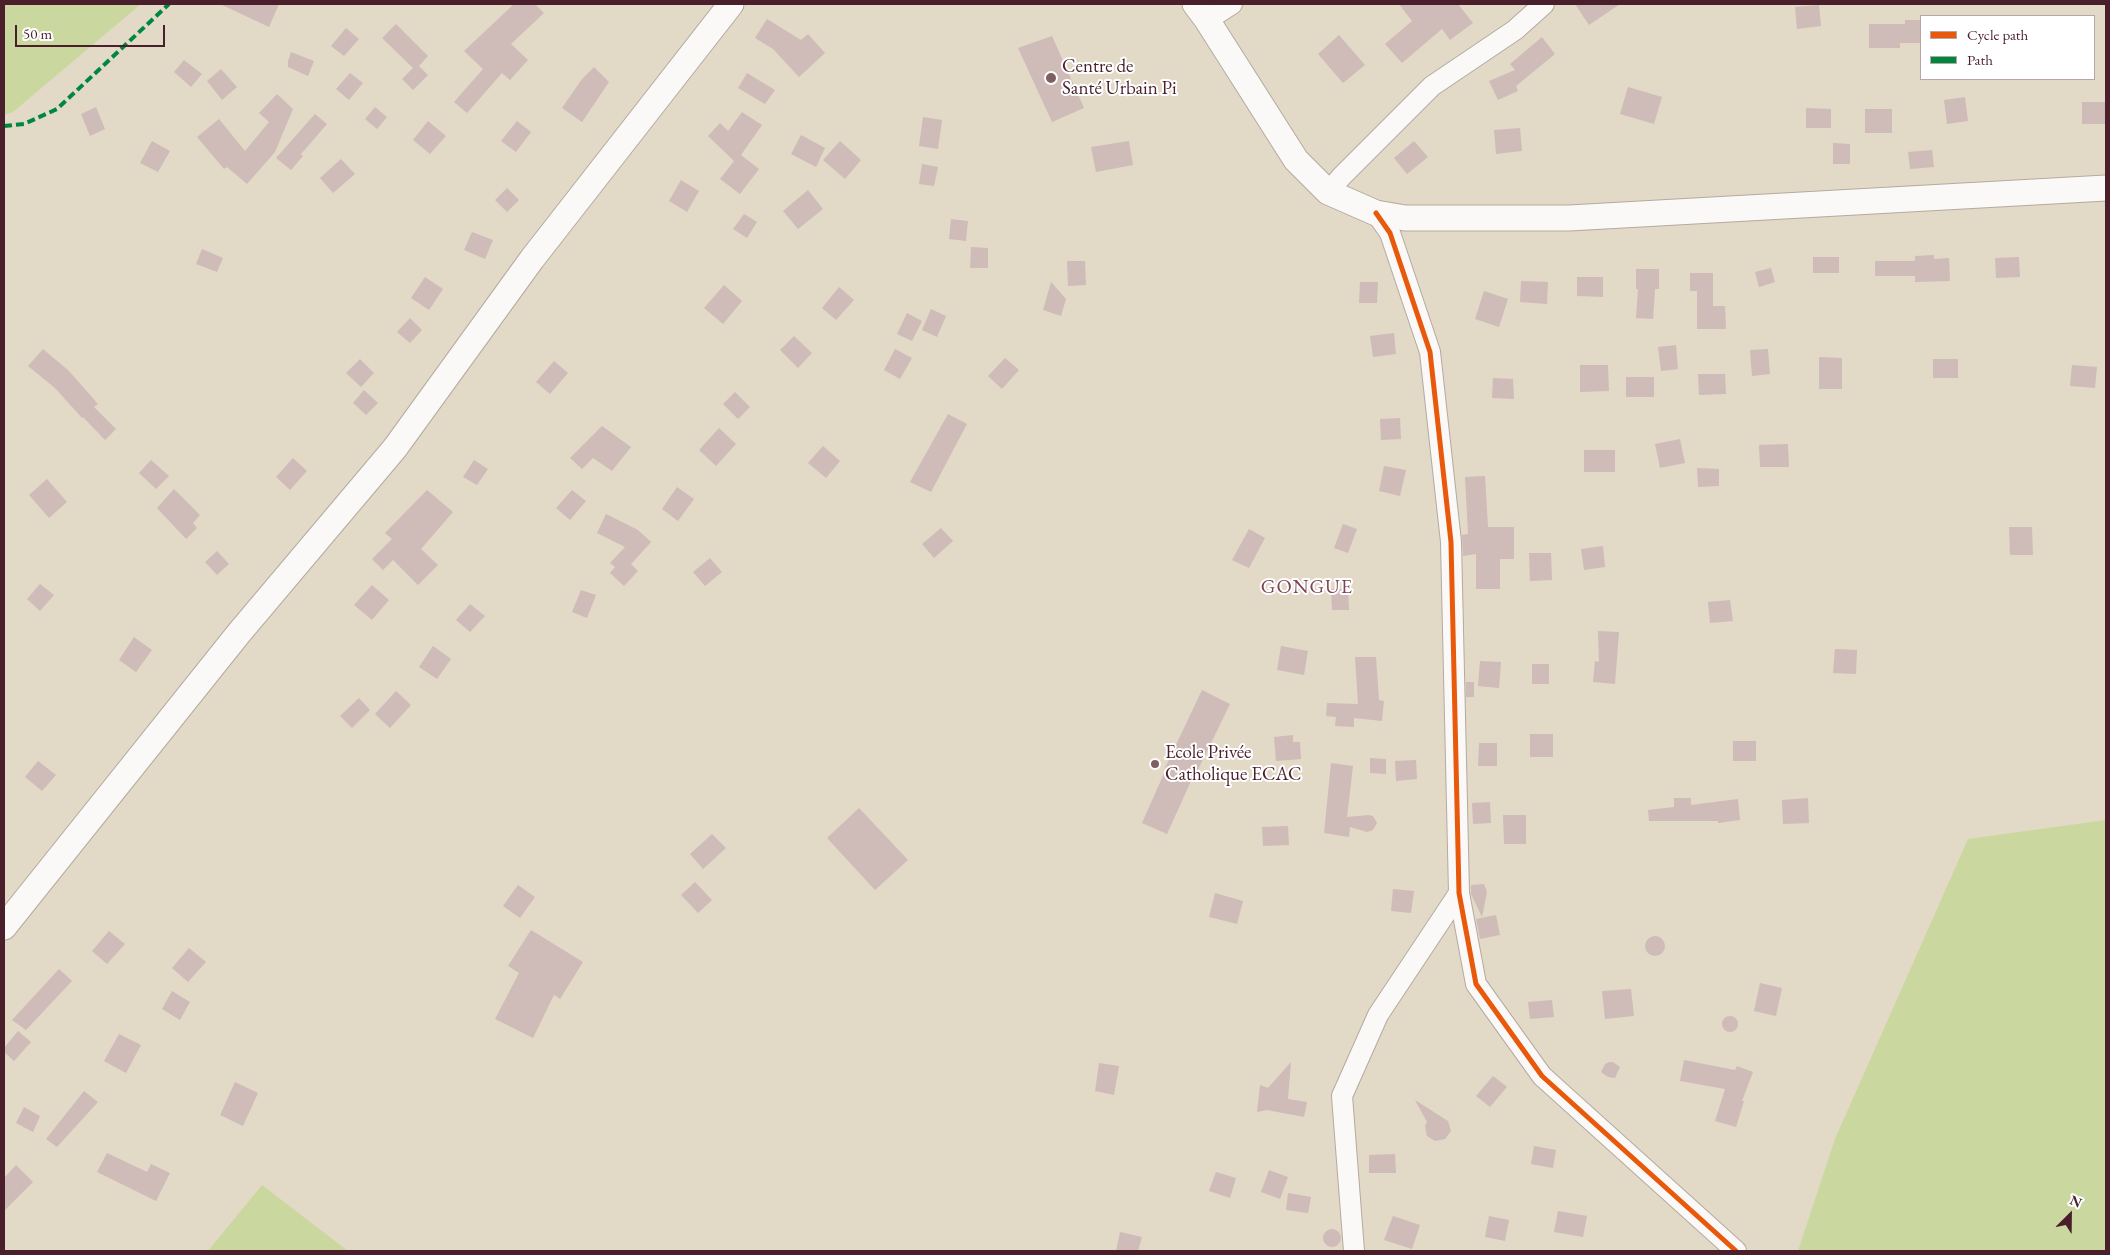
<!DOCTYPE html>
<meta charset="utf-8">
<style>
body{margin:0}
#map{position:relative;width:2110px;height:1255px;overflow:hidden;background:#e2d9c7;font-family:"EB Garamond",serif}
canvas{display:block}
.frame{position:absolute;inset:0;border:5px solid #4a1f2b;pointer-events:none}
.legend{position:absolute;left:1920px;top:15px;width:175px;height:65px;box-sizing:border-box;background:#fff;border:1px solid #b7a5aa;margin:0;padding:6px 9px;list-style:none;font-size:15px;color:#4a1f2b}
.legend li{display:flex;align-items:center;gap:10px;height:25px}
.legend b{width:25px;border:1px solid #b7a5aa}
.north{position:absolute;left:2045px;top:1190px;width:50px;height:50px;-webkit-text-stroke:4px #fff;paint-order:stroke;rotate:23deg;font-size:14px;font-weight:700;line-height:20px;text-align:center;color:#4a1f2b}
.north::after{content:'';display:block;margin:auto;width:18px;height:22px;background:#4a1f2b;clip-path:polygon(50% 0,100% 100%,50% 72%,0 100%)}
.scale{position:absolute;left:15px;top:25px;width:150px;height:22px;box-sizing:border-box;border:2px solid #4a1f2b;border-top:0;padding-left:6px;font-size:15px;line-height:18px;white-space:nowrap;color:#4a1f2b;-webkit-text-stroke:4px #fff;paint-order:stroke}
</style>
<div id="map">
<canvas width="2110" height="1255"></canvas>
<div class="frame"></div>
<ul class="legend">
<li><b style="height:6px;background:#e8590c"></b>Cycle path</li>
<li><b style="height:6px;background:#00873e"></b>Path</li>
</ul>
<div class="north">N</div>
<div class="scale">50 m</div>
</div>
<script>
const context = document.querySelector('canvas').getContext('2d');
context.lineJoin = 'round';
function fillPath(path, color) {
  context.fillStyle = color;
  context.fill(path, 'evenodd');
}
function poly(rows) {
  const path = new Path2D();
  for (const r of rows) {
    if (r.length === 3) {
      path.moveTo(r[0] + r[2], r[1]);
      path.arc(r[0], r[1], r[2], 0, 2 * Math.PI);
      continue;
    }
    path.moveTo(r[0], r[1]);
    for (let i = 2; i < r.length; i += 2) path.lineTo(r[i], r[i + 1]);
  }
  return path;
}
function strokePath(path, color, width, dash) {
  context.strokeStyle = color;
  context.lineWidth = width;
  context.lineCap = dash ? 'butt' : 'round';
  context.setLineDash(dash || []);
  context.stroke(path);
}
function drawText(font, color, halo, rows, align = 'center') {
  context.font = font + ' "EB Garamond",serif';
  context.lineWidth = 4;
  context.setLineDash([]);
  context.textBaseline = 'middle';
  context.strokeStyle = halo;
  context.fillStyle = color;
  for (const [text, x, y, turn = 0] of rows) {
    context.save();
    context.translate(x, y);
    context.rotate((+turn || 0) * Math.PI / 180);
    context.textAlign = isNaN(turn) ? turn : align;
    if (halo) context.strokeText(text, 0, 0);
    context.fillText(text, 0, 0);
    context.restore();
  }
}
fillPath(poly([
 [4,4,141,4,13,112,4,115],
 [2106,820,2106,1251,1798,1251,1835,1139,1968,839],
 [262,1185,348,1251,208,1251]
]), '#cad89f');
fillPath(poly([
 [220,4,279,4,269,27],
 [514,4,535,4,544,13,511,44,528,60,510,80,502,73,467,113,454,102,483,69,464,51],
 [1399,4,1458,4,1473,23,1450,40,1442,29,1402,63,1385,44,1412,21],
 [1575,4,1620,4,1589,25],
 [1819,5,1821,26,1797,29,1795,7],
 [767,19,801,40,808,34,825,53,799,77,773,49,755,38],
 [1905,20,1921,20,1921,43,1900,43,1900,48,1869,48,1869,24,1905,24],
 [396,24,428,56,419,66,428,75,413,90,402,79,413,68,382,38],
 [346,28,359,39,344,56,331,46],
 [1339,35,1365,65,1343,83,1318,54],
 [1052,36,1084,108,1052,122,1018,48],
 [1542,37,1555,54,1516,86,1518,91,1498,100,1489,81,1515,70,1510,64],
 [291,52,314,61,308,76,288,67,288,61],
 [184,60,202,74,191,87,174,72],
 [594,67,609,82,582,122,562,108,582,79],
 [221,69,237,87,222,100,207,81],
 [350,73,363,83,349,100,336,89],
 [747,73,775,90,765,104,738,88],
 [1628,87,1662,97,1654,124,1620,114],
 [277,94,293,109,275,152,247,184,227,167,224,169,197,137,219,119,245,151,269,122,259,113],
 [1965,97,1968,121,1947,124,1944,100],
 [2082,102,2106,102,2106,124,2082,124],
 [96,107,105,129,90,136,81,114],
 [375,107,387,117,377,129,365,119],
 [1806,108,1831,109,1831,128,1806,128],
 [1865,109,1892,109,1892,133,1865,133],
 [742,112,762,125,741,155,759,169,740,194,720,179,734,161,708,136,720,123,728,131],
 [315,114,327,124,301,154,303,156,291,170,276,158],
 [923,117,942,120,938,149,919,146],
 [428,121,446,136,430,154,413,140],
 [517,121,531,132,516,152,501,141],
 [1520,128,1522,151,1496,154,1494,130],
 [801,135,825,148,816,167,791,154],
 [152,141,170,151,158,172,140,163],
 [840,141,861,160,845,179,823,160],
 [1129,141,1133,165,1096,172,1091,147],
 [1414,141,1428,157,1407,174,1394,158],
 [1833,143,1850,144,1850,164,1833,164],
 [1932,150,1934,167,1910,169,1908,152],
 [341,159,355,174,333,193,320,178],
 [922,164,938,167,934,186,919,184],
 [681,180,699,191,687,212,669,201],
 [507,188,519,200,507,212,495,200],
 [808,190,823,209,798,229,783,211],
 [744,214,757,222,747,238,733,229],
 [951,219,968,221,966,241,949,239],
 [472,232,493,240,485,259,464,250],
 [971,247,988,248,988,268,970,268],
 [202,249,223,258,217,272,196,264],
 [1934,255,1934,259,1949,258,1950,281,1915,282,1915,276,1875,276,1875,261,1915,261,1915,256],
 [1813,257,1839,257,1839,273,1813,273],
 [2019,257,2020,277,1996,278,1995,258],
 [1067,261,1085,261,1086,285,1068,286],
 [1771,268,1775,282,1759,287,1755,272],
 [1636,269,1659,269,1659,289,1655,289,1653,319,1636,318,1638,289,1636,289],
 [1690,273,1713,273,1713,306,1725,306,1726,329,1697,329,1697,291,1690,291],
 [425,277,443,289,429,310,411,298],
 [1577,277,1603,277,1603,297,1577,296],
 [1521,281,1548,282,1547,304,1520,302],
 [1051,282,1066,299,1061,316,1043,310],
 [1360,282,1378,282,1377,303,1359,303],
 [724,285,742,301,723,324,704,308],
 [839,287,854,300,836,320,822,308],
 [1484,291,1508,299,1499,327,1475,319],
 [931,309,946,316,937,337,922,330],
 [907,313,922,321,912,341,897,334],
 [410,318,422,330,410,343,397,332],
 [1394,333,1396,354,1373,357,1370,336],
 [794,336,812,353,798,368,780,350],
 [1676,345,1678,369,1661,371,1658,347],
 [43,349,69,371,98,404,94,407,116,429,105,440,83,417,82,418,55,388,28,366],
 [895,349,912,358,900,379,884,370],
 [1768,349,1770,374,1752,376,1750,350],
 [1819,357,1842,358,1842,389,1819,389],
 [1005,358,1019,370,1002,389,988,376],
 [360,359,374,373,361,387,346,373],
 [1933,359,1958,359,1958,378,1933,378],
 [554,361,568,373,550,394,536,382],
 [1580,365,1608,365,1609,391,1580,392],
 [2072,365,2097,367,2095,388,2070,386],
 [1698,374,1725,374,1726,394,1699,395],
 [1626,377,1654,377,1654,397,1626,397],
 [1493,378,1513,379,1514,399,1492,398],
 [364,390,378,403,366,415,353,403],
 [735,392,750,407,738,419,723,404],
 [948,414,967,424,931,492,910,482],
 [1400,418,1401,439,1381,440,1380,419],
 [602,426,631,447,612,471,593,458,582,469,570,458],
 [719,428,736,444,716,466,699,450],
 [1680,439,1685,463,1660,468,1655,444],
 [1788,444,1789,467,1760,467,1759,445],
 [823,446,840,461,826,478,808,463],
 [1584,450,1615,450,1615,472,1584,472],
 [293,458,307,471,290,490,276,477],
 [151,460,169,476,156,489,139,473],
 [474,460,488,469,477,485,463,477],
 [1384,466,1406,470,1400,496,1379,491],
 [1697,468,1719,469,1719,486,1698,487],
 [1485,476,1488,527,1514,527,1514,559,1500,559,1500,589,1476,589,1476,554,1463,556,1462,535,1468,534,1465,477],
 [47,479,67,502,49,518,29,495],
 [677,487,694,499,678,521,662,509],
 [174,489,200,515,193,523,197,528,186,539,157,508],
 [427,490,453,512,421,549,438,565,418,585,393,560,383,570,372,559,392,539,385,533],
 [572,490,586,501,570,520,556,508],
 [606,514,638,530,651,542,631,564,638,571,624,586,610,573,615,567,610,563,625,547,597,533],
 [1343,524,1357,529,1348,553,1334,548],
 [2009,527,2032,527,2033,555,2010,555],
 [941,528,953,541,934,558,922,544],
 [1249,529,1265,538,1249,568,1232,560],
 [1603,546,1605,567,1584,570,1581,549],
 [217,551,229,564,217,575,205,562],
 [1529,553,1551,553,1552,580,1530,581],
 [710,558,722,572,705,586,693,572],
 [40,584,54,595,40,611,27,599],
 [372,585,389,600,372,620,354,605],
 [1348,588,1349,610,1332,610,1331,589],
 [581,590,596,595,587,618,572,612],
 [1730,600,1733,621,1710,623,1708,602],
 [470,604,485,616,470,632,456,620],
 [1598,631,1619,632,1615,684,1593,682,1595,661,1599,662],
 [134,637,152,650,136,672,119,660],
 [433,646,451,659,437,679,419,667],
 [1281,646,1308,651,1304,675,1277,670],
 [1835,649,1857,650,1856,674,1833,673],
 [1355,657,1376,657,1379,700,1384,701,1382,721,1354,718,1354,727,1335,726,1336,717,1326,716,1327,703,1358,704],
 [1480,661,1501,662,1499,688,1478,686],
 [1532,664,1549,664,1549,684,1532,684],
 [1466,682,1474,682,1474,697,1466,697],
 [1202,690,1230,704,1192,782,1191,781,1167,834,1142,823,1166,769,1165,768],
 [396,691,411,705,390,728,375,714],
 [359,698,370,710,352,728,340,716],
 [1530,734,1553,734,1553,757,1530,757],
 [1293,735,1293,742,1300,742,1301,759,1276,761,1274,737],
 [1733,741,1756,741,1756,761,1733,761],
 [1479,743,1497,743,1497,766,1478,766],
 [1370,758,1386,759,1386,774,1370,773],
 [1416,760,1417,779,1396,781,1395,761],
 [38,761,56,775,42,791,25,777],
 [1331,763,1353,766,1347,817,1368,815,1373,816,1377,823,1373,830,1367,832,1350,827,1349,837,1324,833],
 [1674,798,1691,798,1691,805,1738,799,1740,820,1718,823,1718,821,1649,821,1648,810,1674,807],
 [1808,798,1809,823,1783,824,1782,800],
 [1490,802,1491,823,1473,824,1472,803],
 [859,808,908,860,875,890,827,838],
 [1503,815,1526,815,1526,844,1504,844],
 [1288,826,1289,845,1263,846,1262,827],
 [712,834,726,848,703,869,690,854],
 [695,882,712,900,698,913,681,895],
 [1484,884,1487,892,1482,917,1471,894,1471,885],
 [518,885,535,897,520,918,503,906],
 [1393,889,1414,891,1411,913,1391,911],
 [1215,893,1243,901,1237,924,1209,917],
 [1496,915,1500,935,1480,939,1476,919],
 [531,930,583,962,560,999,554,995,533,1038,495,1019,519,973,508,966],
 [109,931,125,944,107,964,92,951],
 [1655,946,10],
 [189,948,206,962,188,982,172,968],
 [59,969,72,981,26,1030,12,1020],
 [1760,983,1782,988,1776,1016,1754,1011],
 [1631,989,1634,1016,1605,1019,1602,991],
 [172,991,190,1002,180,1020,162,1009],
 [1552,1000,1554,1017,1530,1019,1528,1002],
 [1730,1024,8],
 [18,1031,31,1042,14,1061,4,1052,4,1048],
 [119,1034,141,1045,126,1073,104,1061],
 [1684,1060,1735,1070,1737,1066,1753,1072,1742,1101,1744,1101,1736,1127,1715,1121,1725,1089,1680,1081],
 [1291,1062,1288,1099,1307,1102,1304,1117,1267,1110,1257,1112,1260,1085,1268,1088],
 [1609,1062,1613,1062,1620,1067,1615,1078,1608,1077,1601,1072,1605,1064],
 [1099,1063,1119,1066,1114,1095,1095,1091],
 [1493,1076,1507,1087,1490,1107,1476,1096],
 [235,1082,258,1093,243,1126,220,1115],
 [84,1091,98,1102,57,1147,46,1139],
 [1415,1100,1448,1121,1451,1131,1445,1139,1435,1141,1427,1136,1425,1126,1427,1122],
 [24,1107,40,1116,33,1132,16,1123],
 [1534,1146,1556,1150,1553,1168,1531,1164],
 [107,1153,147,1172,151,1164,170,1173,156,1201,97,1172],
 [1395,1154,1396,1173,1369,1173,1369,1155],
 [16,1165,33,1182,4,1211,4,1178],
 [1269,1170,1288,1177,1280,1199,1261,1192],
 [1216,1172,1236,1178,1230,1198,1209,1191],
 [1288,1193,1311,1197,1308,1213,1286,1210],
 [1558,1211,1587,1216,1583,1237,1554,1232],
 [1393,1216,1420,1225,1412,1249,1384,1240],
 [1489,1216,1509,1220,1505,1241,1485,1237],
 [1332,1238,9],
 [1120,1232,1142,1237,1138,1251,1116,1251]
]), '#cfbbb8');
const minor = poly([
 [1207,20,1232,4],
 [1328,192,1342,176,1432,86,1515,30,1544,4],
 [1376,213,1390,233,1430,352,1451,542,1459,893,1476,984,1542,1076,1736,1251],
 [1354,1251,1342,1096,1378,1015,1459,893]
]);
const major = poly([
 [1195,4,1207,20,1296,160,1328,192,1376,213,1405,218,1569,218,2106,188],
 [4,927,239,633,395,448,532,259,731,4]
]);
strokePath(minor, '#b4aaa0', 22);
strokePath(major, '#b4aaa0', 27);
strokePath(minor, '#fbf9f7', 20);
strokePath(major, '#fbf9f7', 25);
strokePath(poly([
 [4,126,24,124,57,109,169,4]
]), '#00873e', 4, [8, 4]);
strokePath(poly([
 [1376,213,1390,233,1430,352,1451,542,1459,893,1476,984,1542,1076,1736,1251]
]), '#e8590c', 5);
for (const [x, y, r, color] of [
 [1051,78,6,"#7f6062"],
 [1155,764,5,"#7f6062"]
]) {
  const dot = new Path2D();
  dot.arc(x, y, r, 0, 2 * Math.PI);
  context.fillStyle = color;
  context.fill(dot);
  strokePath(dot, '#fff', 2);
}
drawText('19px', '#4a1f2b', '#fff', [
 ["Centre de",1062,67],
 ["Santé Urbain Pi",1062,89],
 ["Ecole Privée",1165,753],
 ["Catholique ECAC",1165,775]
], 'left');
context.letterSpacing = '1px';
drawText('20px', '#7c4455', '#fff', [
 ["GONGUE",1307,588]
]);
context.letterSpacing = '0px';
</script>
